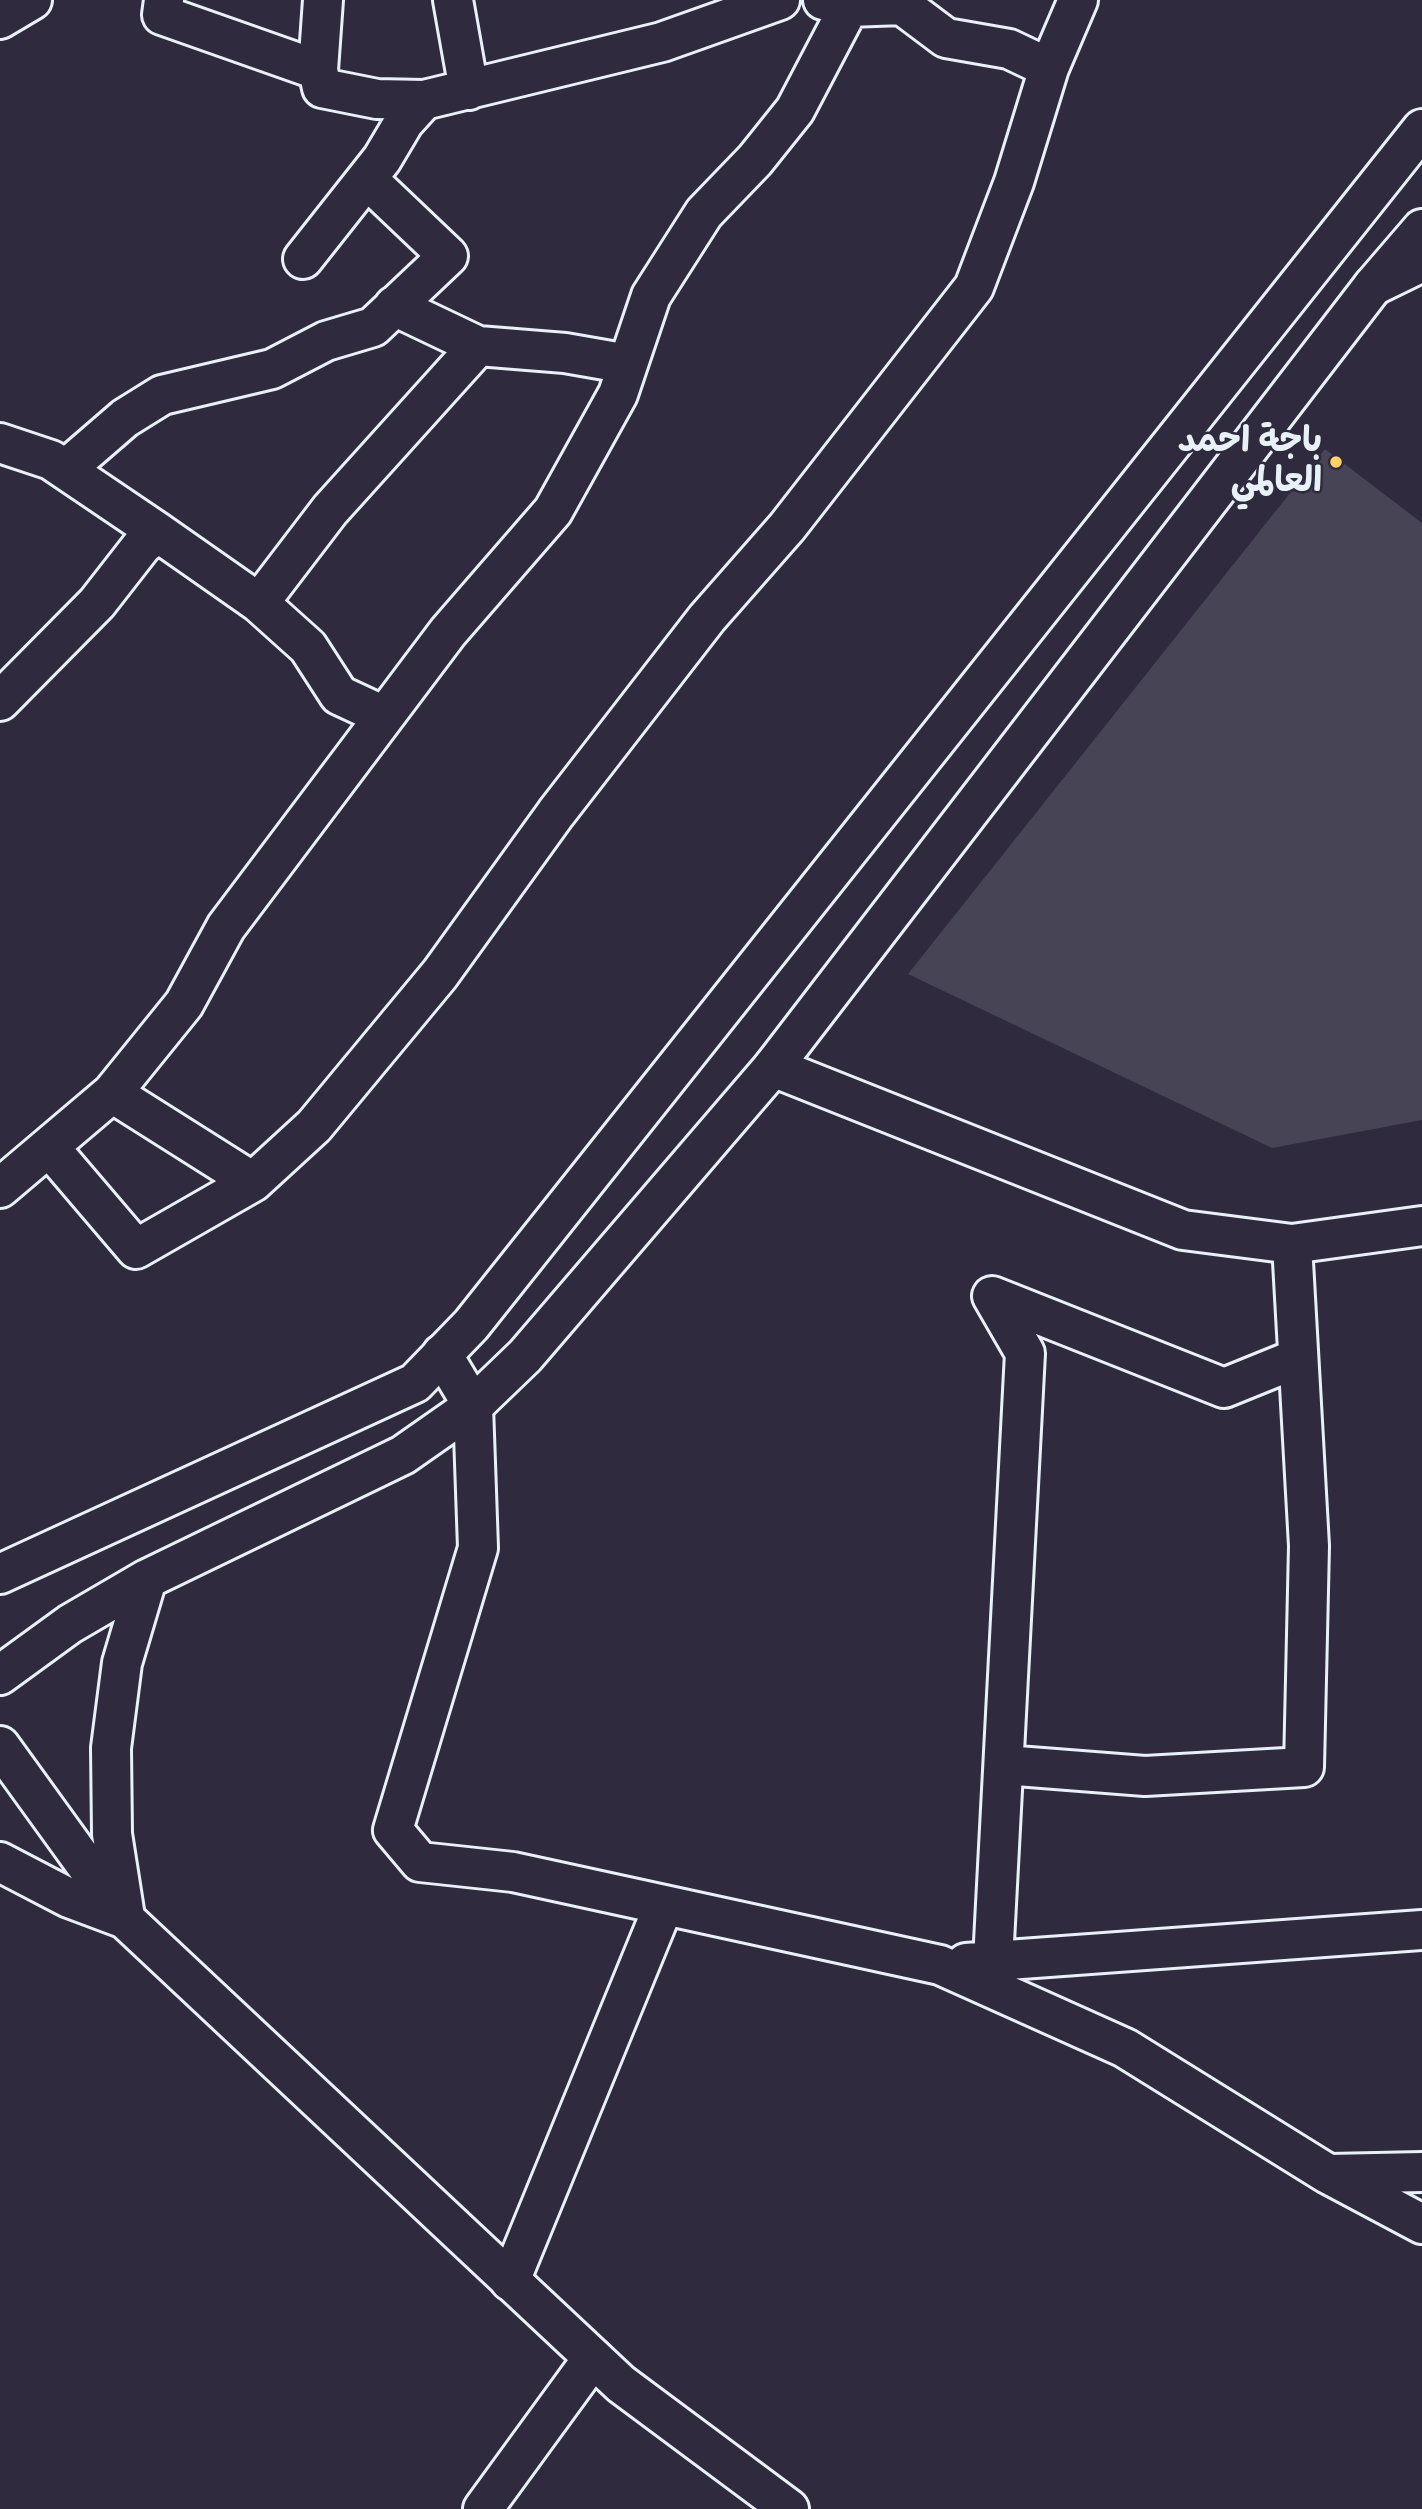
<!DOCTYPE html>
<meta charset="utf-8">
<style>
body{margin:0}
canvas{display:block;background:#2f2a3d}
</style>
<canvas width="1422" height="2509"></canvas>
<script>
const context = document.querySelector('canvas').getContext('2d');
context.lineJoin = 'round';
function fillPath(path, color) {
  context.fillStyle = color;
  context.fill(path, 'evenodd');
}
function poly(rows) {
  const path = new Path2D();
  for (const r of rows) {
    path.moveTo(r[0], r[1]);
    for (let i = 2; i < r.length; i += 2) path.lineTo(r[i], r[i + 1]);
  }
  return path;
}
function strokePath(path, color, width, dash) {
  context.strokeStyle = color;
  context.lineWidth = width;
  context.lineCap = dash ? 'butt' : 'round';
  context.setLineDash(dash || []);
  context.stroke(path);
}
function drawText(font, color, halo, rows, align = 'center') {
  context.font = font + ' Caveat,"Playpen Sans Arabic",sans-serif';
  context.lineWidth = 5;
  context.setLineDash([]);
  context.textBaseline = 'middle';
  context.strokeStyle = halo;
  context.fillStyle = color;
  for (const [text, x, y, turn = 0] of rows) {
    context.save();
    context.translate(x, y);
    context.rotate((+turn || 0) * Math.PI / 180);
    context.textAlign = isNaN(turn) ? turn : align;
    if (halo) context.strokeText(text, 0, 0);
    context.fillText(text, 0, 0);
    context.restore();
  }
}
fillPath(poly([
 [1325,449,1422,523,1422,1120,1272,1148,908,974]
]), '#464455');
const minor = poly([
 [164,0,162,15,318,70,323,0],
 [453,0,469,90],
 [853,0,849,7,902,5,946,38,1009,49,1049,68],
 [0,19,32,0],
 [318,70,322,88,377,99,424,100],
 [303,259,382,159,404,122,424,100,662,42,780,0],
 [394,306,478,346],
 [0,443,51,460,159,533],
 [66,469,125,418,162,395,272,369,326,341,373,327,448,256,367,179],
 [0,701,97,603,143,544,159,533,259,603],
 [384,716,339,695,308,647,259,603,330,510,478,346,565,353,628,364],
 [773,1067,1183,1230,1292,1244,1422,1226],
 [112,1093,253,1182],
 [49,1147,136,1249,253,1182,314,1126,440,974,556,813,707,618,787,527,974,287,1014,182,1049,68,1078,0],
 [0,1188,112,1093,184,1004,226,927,448,632,553,511,618,394,651,296,704,213,755,160,795,110,849,7,823,0],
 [442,1354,473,1406,478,1548,393,1830,420,1862,513,1872,940,1965,1125,2048,1328,2174,1422,2224],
 [1004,1765,1145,1776,1304,1767,1309,1546,1292,1244],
 [993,1961,1025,1353,992,1296,1224,1388,1298,1358],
 [966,1963,1422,1930],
 [1330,2174,1422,2172],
 [510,2281,664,1905],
 [483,2509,593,2358]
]);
const secondary = poly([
 [0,1574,415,1383,471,1325,1422,129],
 [0,1675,70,1624,147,1579,403,1455,473,1406,525,1356,773,1067,1373,286,1422,229],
 [0,1746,125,1919,621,2384,789,2509],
 [0,1862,69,1898,125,1919],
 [125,1917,112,1834,111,1748,122,1663,147,1579]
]);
const primary = poly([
 [1373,286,1422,262]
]);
strokePath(minor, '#e8f1f8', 44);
strokePath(secondary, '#e8f1f8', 44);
strokePath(primary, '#e8f1f8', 44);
strokePath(minor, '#2f2a3d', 38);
strokePath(secondary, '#2f2a3d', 38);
strokePath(primary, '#2f2a3d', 38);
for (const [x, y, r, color] of [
 [1336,462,7,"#ffd166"]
]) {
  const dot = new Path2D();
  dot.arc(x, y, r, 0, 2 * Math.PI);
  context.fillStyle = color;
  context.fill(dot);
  strokePath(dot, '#2f2a3d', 2.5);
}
drawText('bold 35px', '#e8f1f8', '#2f2a3d', [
 ["باجة احمد",1322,442],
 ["العالمي",1322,482]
], 'right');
</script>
